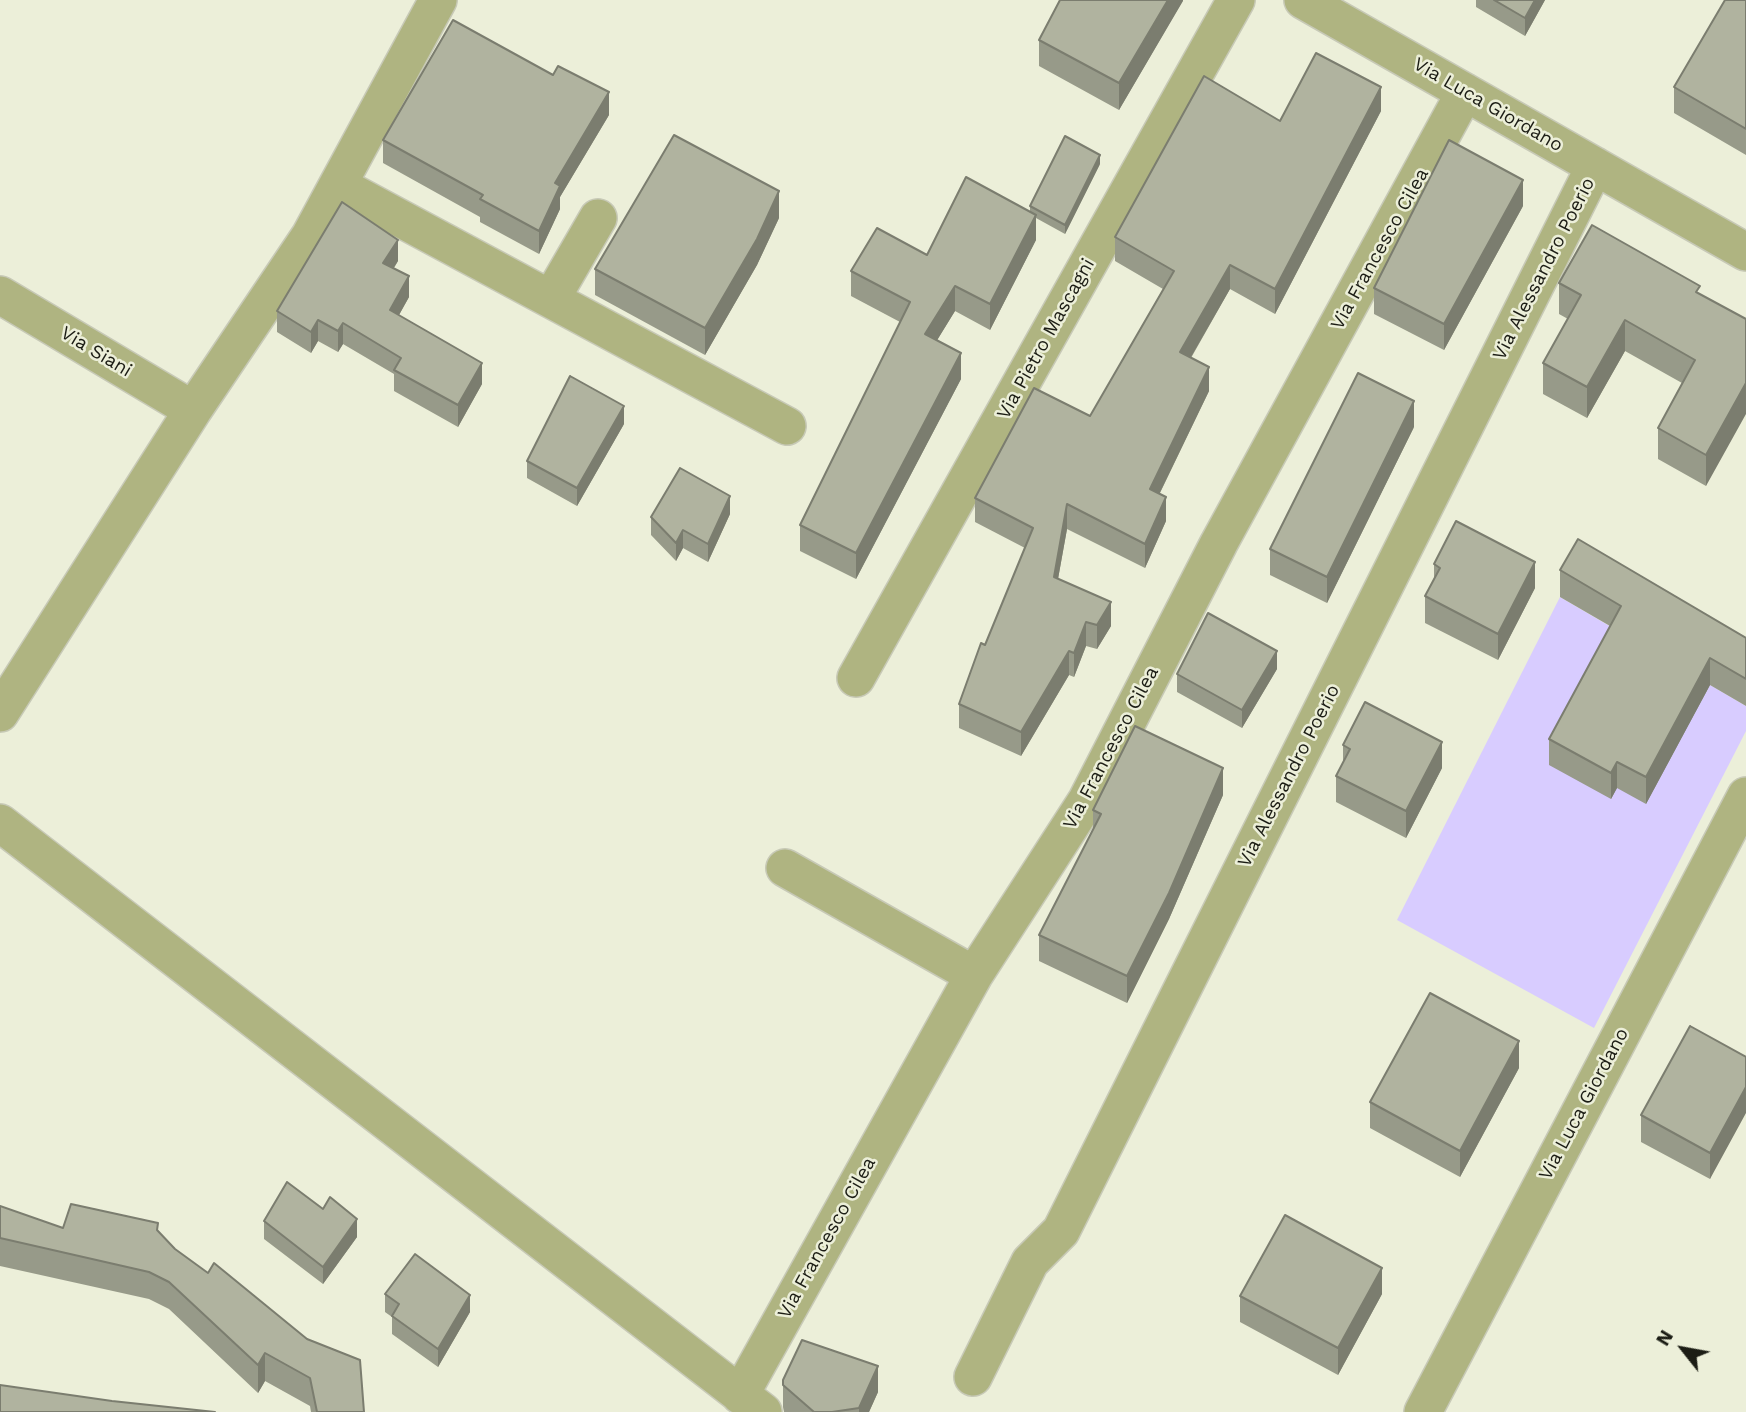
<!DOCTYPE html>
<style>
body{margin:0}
#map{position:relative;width:1746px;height:1412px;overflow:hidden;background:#ecefd9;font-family:"Work Sans",sans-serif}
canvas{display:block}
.north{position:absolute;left:1648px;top:1314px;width:70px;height:70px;-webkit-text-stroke:5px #ecefd9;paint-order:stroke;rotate:301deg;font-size:19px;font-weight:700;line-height:28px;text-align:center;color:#1c1d15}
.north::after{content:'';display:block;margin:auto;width:24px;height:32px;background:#1c1d15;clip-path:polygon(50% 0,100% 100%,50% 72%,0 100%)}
</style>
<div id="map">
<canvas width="1746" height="1412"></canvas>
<div class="north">N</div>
</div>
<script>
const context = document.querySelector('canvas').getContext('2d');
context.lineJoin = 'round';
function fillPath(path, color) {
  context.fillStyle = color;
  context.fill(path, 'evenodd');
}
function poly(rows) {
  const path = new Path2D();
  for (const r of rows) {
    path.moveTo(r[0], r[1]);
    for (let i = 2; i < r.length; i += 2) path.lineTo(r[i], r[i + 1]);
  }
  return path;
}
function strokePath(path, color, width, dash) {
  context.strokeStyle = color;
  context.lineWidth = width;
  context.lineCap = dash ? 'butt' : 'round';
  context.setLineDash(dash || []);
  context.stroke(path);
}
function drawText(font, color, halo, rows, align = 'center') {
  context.font = font + ' "Work Sans",sans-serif';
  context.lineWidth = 5;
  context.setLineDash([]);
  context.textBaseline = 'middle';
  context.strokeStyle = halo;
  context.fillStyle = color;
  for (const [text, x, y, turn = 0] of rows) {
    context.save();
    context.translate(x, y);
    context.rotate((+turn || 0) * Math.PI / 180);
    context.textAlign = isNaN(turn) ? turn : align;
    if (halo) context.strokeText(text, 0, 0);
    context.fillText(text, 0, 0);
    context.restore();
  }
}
fillPath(poly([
 [1560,597,1746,706,1746,731,1594,1028,1397,920]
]), '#d8ccff');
const minor = poly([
 [1303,0,1746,252],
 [338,185,787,426],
 [0,295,193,410],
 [551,299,598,218],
 [856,678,1236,0],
 [0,713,193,410,310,236,438,0],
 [0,823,763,1412],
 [785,868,974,975],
 [973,1377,1030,1262,1061,1231,1595,166],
 [740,1395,974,975,1087,800,1219,543,1465,92],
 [1423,1412,1746,796]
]);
strokePath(minor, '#c7c9b6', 40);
strokePath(minor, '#afb481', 37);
fillPath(poly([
 [1183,0,1119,110,1039,66,1039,40],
 [1476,0,1545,0,1525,36,1476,7],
 [1746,0,1746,155,1674,113,1674,87],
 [1381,111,1275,314,1230,289,1191,358,1209,391,1160,493,1166,521,1145,568,1067,529,1058,579,1111,626,1097,649,1086,646,1074,677,1069,675,1021,756,959,728,959,704,985,645,1025,548,975,522,975,498,1090,416,1163,289,1115,261,1115,237,1280,121],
 [609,115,560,197,560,209,539,254,480,222,480,217,383,163,383,140],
 [1100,164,1065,234,1036,218,1036,240,990,330,955,311,937,340,961,379,856,579,800,551,800,525,900,322,851,296,851,271,927,255,1030,212,1030,206],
 [1523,206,1444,350,1374,314,1374,288],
 [779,218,757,265,705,355,595,295,595,269],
 [398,261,394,268,409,297,399,315,482,384,458,427,394,391,394,374,343,344,338,352,318,341,311,353,277,332,277,311],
 [1559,283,1700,294,1746,319,1706,486,1658,459,1658,428,1682,383,1625,351,1587,418,1543,394,1543,363,1568,319,1559,314],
 [624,424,577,506,527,478,527,461],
 [1414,427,1327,603,1270,575,1270,549],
 [730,514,708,562,683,548,676,561,651,535,651,517],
 [1434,564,1535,588,1498,660,1425,623,1425,596,1434,580],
 [1560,570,1746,638,1746,706,1710,685,1646,804,1617,788,1611,799,1549,765,1549,739,1610,626,1560,597],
 [1277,669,1242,728,1177,692,1177,674],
 [1343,745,1442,768,1406,838,1336,802,1336,776,1343,763],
 [1223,795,1169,919,1127,1003,1039,961,1039,935,1093,830,1093,810],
 [1746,1057,1710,1179,1641,1142,1641,1115],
 [1519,1068,1460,1177,1370,1128,1370,1102],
 [0,1206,63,1228,158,1231,175,1249,364,1412,311,1412,310,1406,265,1381,258,1393,169,1309,149,1299,0,1266],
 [264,1221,357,1237,323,1284,264,1239],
 [385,1294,470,1312,438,1367,392,1334,392,1317,385,1312],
 [1382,1294,1338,1375,1240,1322,1240,1296],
 [783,1380,878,1392,869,1412,784,1412,783,1407]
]), '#979a89');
fillPath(poly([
 [1168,0,1183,0,1183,1,1119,110,1119,83],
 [1535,0,1545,0,1525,36,1525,18],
 [1381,87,1381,111,1275,314,1275,289],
 [609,92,609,115,560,197,560,209,539,254,539,231,555,183],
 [1100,155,1100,164,1065,234,1065,225],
 [1523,180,1523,206,1444,350,1444,324],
 [779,191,779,218,757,265,705,355,705,328],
 [1036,215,1036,240,990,330,990,304],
 [398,240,398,261,383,284,383,263],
 [1230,265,1230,289,1180,376,1180,352],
 [409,276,409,297,390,331,390,310],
 [955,286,955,311,925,360,925,334],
 [318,320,318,341,311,353,311,332],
 [1625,320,1625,351,1587,418,1587,387],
 [343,323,343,344,338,352,338,331],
 [961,353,961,379,856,579,856,553],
 [482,363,482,384,458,427,458,405],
 [1209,367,1209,391,1150,513,1150,489],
 [1746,383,1746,414,1706,486,1706,455],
 [1414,401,1414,427,1327,603,1327,577],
 [624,406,624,424,577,506,577,488],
 [730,496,730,514,708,562,708,544],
 [1166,497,1166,521,1145,568,1145,544],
 [1067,504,1067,529,1054,601,1054,577],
 [683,530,683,548,676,561,676,543],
 [1535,562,1535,588,1498,660,1498,634],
 [1111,602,1111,626,1097,649,1097,625],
 [1086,622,1086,646,1074,677,1074,653],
 [1069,651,1069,675,1021,756,1021,732],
 [1277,651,1277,669,1242,728,1242,710],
 [1710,658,1710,685,1646,804,1646,777],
 [1442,742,1442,768,1406,838,1406,811],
 [1617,762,1617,788,1611,799,1611,773],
 [1223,768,1223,795,1169,919,1127,1003,1127,976],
 [1519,1041,1519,1068,1460,1177,1460,1151],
 [1746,1087,1746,1113,1710,1179,1710,1153],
 [357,1219,357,1237,323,1284,323,1267],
 [1382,1268,1382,1294,1338,1375,1338,1348],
 [470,1295,470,1312,438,1367,438,1349],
 [265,1353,265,1381,258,1393,258,1365],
 [878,1366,878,1392,869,1412,859,1412,859,1408]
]), '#7b7d6f');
const building = poly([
 [1060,0,1168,0,1119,83,1039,40,1060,0],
 [1494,0,1535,0,1525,18,1494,0],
 [1725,0,1746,0,1746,129,1674,87,1725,0],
 [453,20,553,75,558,66,609,92,555,183,560,186,539,231,480,199,483,195,383,140,453,20],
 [1316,53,1381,87,1275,289,1230,265,1180,352,1209,367,1150,489,1166,497,1145,544,1067,504,1054,577,1111,602,1097,625,1086,622,1074,653,1069,651,1021,732,959,704,981,643,985,645,1033,528,975,498,1034,388,1090,416,1174,271,1115,237,1204,76,1280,121,1316,53],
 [674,135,779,191,757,239,705,328,595,269,674,135],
 [1065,136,1100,155,1065,225,1030,206,1065,136],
 [1449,140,1523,180,1444,324,1374,288,1449,140],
 [966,177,1036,215,990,304,955,286,925,334,961,353,856,553,800,525,910,302,851,271,877,228,927,255,966,177],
 [342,202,398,240,383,263,409,276,390,310,482,363,458,405,394,370,401,358,343,323,338,331,318,320,311,332,277,311,342,202],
 [1592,225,1700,286,1696,292,1746,319,1746,383,1706,455,1658,428,1695,360,1625,320,1587,387,1543,363,1581,295,1559,283,1592,225],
 [1358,373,1414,401,1327,577,1270,549,1358,373],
 [570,376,624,406,577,488,527,461,570,376],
 [680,468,730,496,708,544,683,530,676,543,651,517,680,468],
 [1456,521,1535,562,1498,634,1425,596,1440,568,1434,564,1456,521],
 [1578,539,1746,638,1746,679,1710,658,1646,777,1617,762,1611,773,1549,739,1621,606,1560,570,1578,539],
 [1208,613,1277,651,1242,710,1177,674,1208,613],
 [1365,702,1442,742,1406,811,1336,776,1350,749,1343,745,1365,702],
 [1135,726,1223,768,1169,893,1127,976,1039,935,1101,814,1093,810,1135,726],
 [1430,993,1519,1041,1460,1151,1370,1102,1430,993],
 [1690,1026,1746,1057,1746,1087,1710,1153,1641,1115,1690,1026],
 [287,1182,323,1209,330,1197,357,1219,323,1267,264,1221,287,1182],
 [71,1204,158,1223,157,1230,175,1249,208,1273,214,1263,307,1339,360,1360,364,1412,317,1412,310,1378,265,1353,258,1365,169,1282,149,1272,0,1238,0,1206,63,1228,71,1204],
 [1285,1215,1382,1268,1338,1348,1240,1296,1285,1215],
 [415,1254,470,1295,438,1349,392,1316,399,1304,385,1294,415,1254],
 [802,1340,878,1366,859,1408,832,1412,814,1412,783,1385,783,1380,802,1340],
 [0,1385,112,1401,215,1412,0,1412,0,1385]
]);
fillPath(building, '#b0b39f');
strokePath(building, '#7b7d6f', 2);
drawText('19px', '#1c1d15', '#ecefd9', [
 ["Via Luca Giordano",1488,105,30],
 ["Via Francesco Cilea",1380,249,-61],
 ["Via Alessandro Poerio",1544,269,-63],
 ["Via Pietro Mascagni",1046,339,-61],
 ["Via Siani",96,352,31],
 ["Via Francesco Cilea",1111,748,-62],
 ["Via Alessandro Poerio",1289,776,-63],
 ["Via Luca Giordano",1584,1104,-62],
 ["Via Francesco Cilea",827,1238,-61]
]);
</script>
